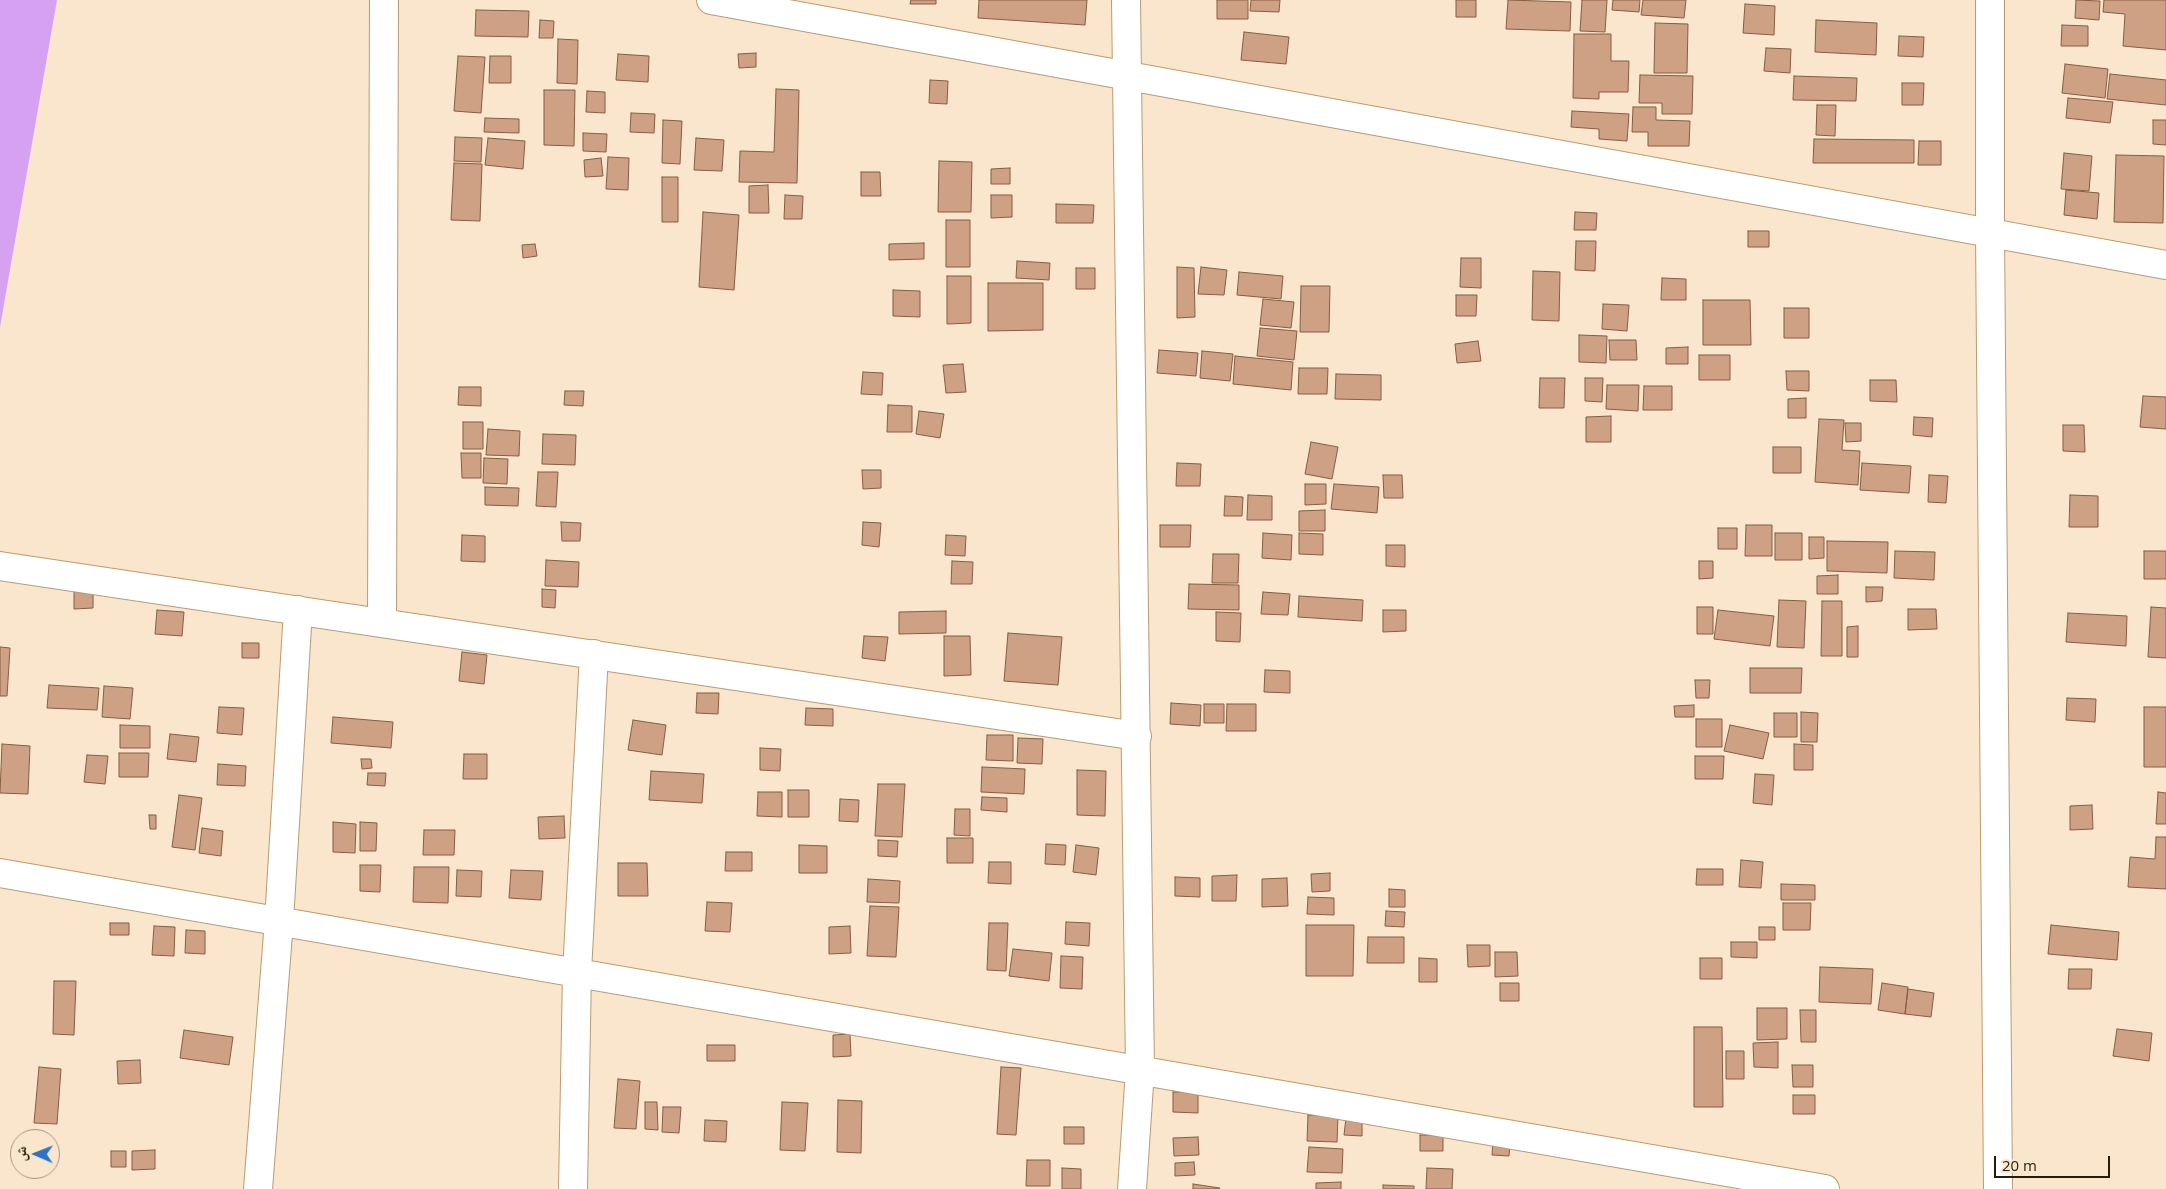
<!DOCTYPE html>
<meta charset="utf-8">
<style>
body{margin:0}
#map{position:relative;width:2166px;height:1189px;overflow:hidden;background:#fae6cd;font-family:"Open Sans","Noto Naskh Arabic",sans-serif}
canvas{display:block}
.north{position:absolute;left:10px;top:1129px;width:50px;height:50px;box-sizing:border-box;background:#fae6cd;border:1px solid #a6957f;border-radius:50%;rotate:271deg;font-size:14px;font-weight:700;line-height:20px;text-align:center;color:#271b0a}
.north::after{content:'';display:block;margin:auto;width:18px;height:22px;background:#2c74c5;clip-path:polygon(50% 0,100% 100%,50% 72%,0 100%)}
.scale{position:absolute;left:1994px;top:1156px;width:116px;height:22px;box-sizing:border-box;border:2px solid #271b0a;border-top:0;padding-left:6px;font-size:15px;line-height:18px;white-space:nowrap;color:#271b0a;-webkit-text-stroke:4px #fae6cd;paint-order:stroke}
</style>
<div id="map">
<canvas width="2166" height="1189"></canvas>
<div class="north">ش</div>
<div class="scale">20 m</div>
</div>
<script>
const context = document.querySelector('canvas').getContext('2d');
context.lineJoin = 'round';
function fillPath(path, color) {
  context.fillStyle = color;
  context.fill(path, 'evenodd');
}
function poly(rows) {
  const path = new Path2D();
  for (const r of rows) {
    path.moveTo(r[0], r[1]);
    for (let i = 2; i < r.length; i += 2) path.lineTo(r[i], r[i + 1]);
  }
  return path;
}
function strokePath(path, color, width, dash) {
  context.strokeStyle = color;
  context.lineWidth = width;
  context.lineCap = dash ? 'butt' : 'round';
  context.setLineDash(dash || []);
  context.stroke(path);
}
fillPath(poly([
 [0,0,57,0,0,327]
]), '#d7a1f2');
const building = poly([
 [911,0,936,0,936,4,910,4,911,0],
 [979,0,1087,0,1085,25,978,18,979,0],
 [1217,0,1248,0,1248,19,1217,19,1217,0],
 [1251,0,1280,0,1279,12,1250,11,1251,0],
 [1456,0,1476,0,1476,17,1456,17,1456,0],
 [1508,0,1571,2,1570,31,1506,29,1508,0],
 [1582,0,1607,0,1605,32,1580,31,1582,0],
 [1613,0,1640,0,1639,12,1612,10,1613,0],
 [1643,0,1686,0,1684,18,1641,15,1643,0],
 [2076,0,2100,1,2099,20,2075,18,2076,0],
 [2104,0,2166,0,2166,50,2123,46,2125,14,2103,12,2104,0],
 [1745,4,1775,6,1774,35,1743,33,1745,4],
 [476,10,529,11,528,37,475,36,476,10],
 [540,20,554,21,553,38,539,38,540,20],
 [1816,20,1877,23,1876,55,1815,52,1816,20],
 [1655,23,1688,24,1687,73,1654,73,1655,23],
 [2062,25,2088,26,2088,46,2061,46,2062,25],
 [1244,32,1289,37,1286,64,1241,60,1244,32],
 [1574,34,1611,34,1611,61,1629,61,1628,92,1599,92,1599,99,1573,98,1574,34],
 [1899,36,1924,37,1923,57,1898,56,1899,36],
 [558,39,578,40,577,84,557,83,558,39],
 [1766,48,1791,49,1790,73,1764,71,1766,48],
 [756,53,756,67,739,68,738,54,756,53],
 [618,54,649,56,648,82,616,80,618,54],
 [458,56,485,57,481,113,454,111,458,56],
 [490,56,511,56,511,83,489,83,490,56],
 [2065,64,2108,69,2105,98,2062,93,2065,64],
 [2110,74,2166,80,2166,105,2107,99,2110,74],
 [1640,75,1693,76,1692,114,1662,114,1662,103,1639,103,1640,75],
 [1794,76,1857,78,1856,101,1793,100,1794,76],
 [930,80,948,81,947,104,929,103,930,80],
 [1902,83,1924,83,1923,105,1902,105,1902,83],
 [776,89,799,90,797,183,739,182,740,151,774,152,776,89],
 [544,90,575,90,574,146,544,145,544,90],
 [587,91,605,92,605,113,586,112,587,91],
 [2068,98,2113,102,2110,123,2066,118,2068,98],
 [1817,105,1836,105,1835,136,1816,135,1817,105],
 [1633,107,1656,107,1656,120,1690,121,1689,146,1648,146,1648,132,1632,132,1633,107],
 [1572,111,1629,114,1627,141,1599,139,1599,129,1571,127,1572,111],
 [631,113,655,114,654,133,630,132,631,113],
 [485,118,519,119,519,133,484,132,485,118],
 [663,120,682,121,680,164,662,163,663,120],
 [2153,120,2166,120,2166,145,2153,144,2153,120],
 [583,133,607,134,606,152,583,151,583,133],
 [455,137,482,138,481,162,454,161,455,137],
 [488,138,525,141,523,169,485,165,488,138],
 [696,138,724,140,722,171,694,170,696,138],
 [1814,139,1914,140,1914,163,1813,163,1814,139],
 [1919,141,1941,141,1941,165,1918,165,1919,141],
 [2064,153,2092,156,2089,191,2061,189,2064,153],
 [2116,155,2164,156,2163,223,2114,222,2116,155],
 [608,157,629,158,628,190,606,189,608,157],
 [601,158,603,176,585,177,584,160,601,158],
 [939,161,972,162,971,212,938,212,939,161],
 [454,163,482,164,480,221,451,220,454,163],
 [1010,168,1010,184,991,184,991,169,1010,168],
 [861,172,880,172,881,196,861,196,861,172],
 [662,177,678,177,678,222,662,222,662,177],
 [768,185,769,213,749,213,749,186,768,185],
 [2066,190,2099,193,2097,219,2064,215,2066,190],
 [785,195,803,196,802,219,784,219,785,195],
 [991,195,1012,195,1012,217,991,218,991,195],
 [1056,204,1094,205,1093,223,1056,223,1056,204],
 [703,212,739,215,734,290,699,287,703,212],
 [1575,212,1597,213,1596,230,1574,230,1575,212],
 [946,220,970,220,970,267,946,267,946,220],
 [1748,231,1769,231,1769,247,1748,247,1748,231],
 [1576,241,1596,241,1595,271,1575,270,1576,241],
 [924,243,924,259,889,260,889,244,924,243],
 [535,244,537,256,523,258,522,245,535,244],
 [1461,258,1481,258,1481,288,1460,287,1461,258],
 [1017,261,1050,263,1049,280,1016,278,1017,261],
 [1177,267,1194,268,1195,317,1177,318,1177,267],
 [1201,267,1227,270,1224,295,1198,294,1201,267],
 [1076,268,1095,268,1095,289,1076,289,1076,268],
 [1533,271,1560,272,1559,321,1532,320,1533,271],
 [1239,272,1283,276,1281,299,1237,295,1239,272],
 [947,276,971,276,971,323,947,324,947,276],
 [1662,278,1686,279,1686,300,1661,300,1662,278],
 [988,283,1043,283,1043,330,988,331,988,283],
 [1301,286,1330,286,1329,332,1300,332,1301,286],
 [893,290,920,291,920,317,893,316,893,290],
 [1456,295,1477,295,1476,316,1456,316,1456,295],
 [1263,299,1294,302,1291,328,1260,325,1263,299],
 [1703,300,1750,300,1751,345,1703,345,1703,300],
 [1603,304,1629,305,1627,331,1602,329,1603,304],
 [1784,308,1809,308,1809,338,1784,338,1784,308],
 [1260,328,1297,331,1294,360,1257,356,1260,328],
 [1579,335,1607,336,1606,363,1579,362,1579,335],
 [1609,340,1636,340,1637,360,1610,360,1609,340],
 [1478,341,1481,361,1457,363,1455,344,1478,341],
 [1688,347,1688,364,1666,364,1666,348,1688,347],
 [1159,350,1198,353,1196,376,1157,373,1159,350],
 [1202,351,1233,354,1230,381,1200,378,1202,351],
 [1699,355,1730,355,1730,380,1699,380,1699,355],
 [1235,356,1293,362,1291,390,1233,384,1235,356],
 [963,364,966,392,946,393,943,365,963,364],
 [1299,368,1328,368,1327,394,1298,394,1299,368],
 [1786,371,1809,371,1809,391,1787,390,1786,371],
 [863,372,883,373,882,395,861,394,863,372],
 [1336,374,1381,375,1381,400,1335,399,1336,374],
 [1540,378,1565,378,1564,408,1539,408,1540,378],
 [1585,378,1603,378,1602,402,1585,401,1585,378],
 [1870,380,1896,380,1897,402,1870,401,1870,380],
 [1607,385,1639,385,1638,411,1606,409,1607,385],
 [1644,386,1672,386,1672,410,1643,410,1644,386],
 [459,387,481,387,481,406,458,405,459,387],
 [565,391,584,391,583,406,564,405,565,391],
 [2143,396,2166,397,2166,429,2140,427,2143,396],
 [1806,398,1806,418,1788,418,1788,399,1806,398],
 [888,405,912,406,912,432,887,432,888,405],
 [919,411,944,414,940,438,916,434,919,411],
 [1611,416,1611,442,1586,442,1586,417,1611,416],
 [1914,417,1933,418,1932,437,1913,435,1914,417],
 [1819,419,1844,420,1842,450,1860,451,1858,485,1815,482,1819,419],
 [463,422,483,422,483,449,463,449,463,422],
 [1845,423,1861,423,1861,441,1846,442,1845,423],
 [2063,425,2084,425,2085,452,2063,451,2063,425],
 [488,429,520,431,519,456,486,455,488,429],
 [543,434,576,435,575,465,542,464,543,434],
 [1311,442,1338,447,1332,479,1305,474,1311,442],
 [1773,447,1801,447,1801,473,1773,473,1773,447],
 [461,453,481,453,481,478,462,478,461,453],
 [484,458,508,459,507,484,483,483,484,458],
 [1177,463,1201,464,1200,486,1176,486,1177,463],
 [1862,463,1911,466,1909,493,1860,490,1862,463],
 [862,470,881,470,881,488,863,489,862,470],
 [538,472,558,472,556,507,536,506,538,472],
 [1383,475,1402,475,1403,498,1384,498,1383,475],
 [1929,475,1948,476,1946,503,1928,502,1929,475],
 [1305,484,1326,484,1326,504,1305,505,1305,484],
 [1334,484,1379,487,1377,513,1331,509,1334,484],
 [485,487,519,488,518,506,485,505,485,487],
 [1248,495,1272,496,1272,520,1247,520,1248,495],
 [2070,495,2098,496,2098,527,2069,527,2070,495],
 [1225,496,1243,497,1242,516,1224,516,1225,496],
 [1325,510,1325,531,1299,531,1299,511,1325,510],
 [561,522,581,523,580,541,562,541,561,522],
 [863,522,881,523,879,547,862,545,863,522],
 [1160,525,1191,525,1190,547,1160,547,1160,525],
 [1746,525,1772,525,1772,556,1745,556,1746,525],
 [1718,528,1737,528,1737,549,1718,549,1718,528],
 [1263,533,1292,535,1291,560,1262,558,1263,533],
 [1299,533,1323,534,1323,555,1299,554,1299,533],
 [1775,533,1802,533,1802,560,1775,560,1775,533],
 [462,535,485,536,485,562,461,561,462,535],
 [946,535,966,536,965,556,945,555,946,535],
 [1809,537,1824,537,1824,558,1809,559,1809,537],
 [1827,541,1888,542,1887,573,1827,571,1827,541],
 [1386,545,1405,545,1405,567,1386,566,1386,545],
 [1895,551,1935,552,1934,580,1894,578,1895,551],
 [2144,551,2166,551,2166,579,2144,579,2144,551],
 [1213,554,1239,554,1238,583,1212,583,1213,554],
 [546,560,579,562,578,587,545,586,546,560],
 [952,561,973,562,972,584,951,584,952,561],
 [1699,561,1713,561,1713,578,1699,579,1699,561],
 [1838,575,1838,594,1817,594,1817,576,1838,575],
 [1189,584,1239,585,1239,610,1188,609,1189,584],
 [1866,587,1883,587,1882,601,1866,602,1866,587],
 [542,589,556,590,555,608,542,607,542,589],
 [74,591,93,591,93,608,74,609,74,591],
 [1263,592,1290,594,1288,615,1261,614,1263,592],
 [1299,596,1363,600,1362,621,1298,617,1299,596],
 [1779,600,1806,601,1804,648,1777,647,1779,600],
 [1822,601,1842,601,1842,656,1821,656,1822,601],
 [1697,607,1713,607,1713,634,1697,634,1697,607],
 [2151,607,2166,608,2166,658,2148,657,2151,607],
 [1908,609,1936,609,1937,629,1908,630,1908,609],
 [157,610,184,612,182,636,155,634,157,610],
 [1383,610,1406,610,1406,631,1383,632,1383,610],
 [1718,610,1774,616,1770,646,1714,639,1718,610],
 [946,611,946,633,899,634,899,612,946,611],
 [1216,612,1241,613,1240,642,1216,641,1216,612],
 [2068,613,2127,616,2126,646,2066,642,2068,613],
 [1858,626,1858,657,1847,657,1847,627,1858,626],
 [1008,633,1062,637,1058,685,1004,681,1008,633],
 [864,636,888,637,885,661,862,658,864,636],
 [944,636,970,636,971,675,944,676,944,636],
 [242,643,259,643,259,658,242,658,242,643],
 [0,647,10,648,7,696,0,696,0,647],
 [462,652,487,655,484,684,459,681,462,652],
 [1750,668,1802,668,1801,693,1750,693,1750,668],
 [1265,670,1290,671,1290,693,1264,692,1265,670],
 [1695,680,1710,680,1709,698,1696,698,1695,680],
 [49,685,99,688,97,710,47,708,49,685],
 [104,686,133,688,130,719,102,717,104,686],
 [697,693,719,693,718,714,696,713,697,693],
 [2067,698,2096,699,2095,722,2066,720,2067,698],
 [1171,703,1201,705,1200,726,1170,724,1171,703],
 [1204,704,1224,704,1224,723,1204,723,1204,704],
 [1227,704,1256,704,1256,731,1226,731,1227,704],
 [1694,705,1694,717,1675,717,1674,706,1694,705],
 [219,707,244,708,242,735,217,733,219,707],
 [2144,707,2166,707,2166,767,2144,767,2144,707],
 [806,708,833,709,833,726,805,725,806,708],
 [1801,712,1818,713,1817,742,1801,742,1801,712],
 [1774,713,1797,713,1797,737,1774,737,1774,713],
 [333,717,393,722,391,748,331,743,333,717],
 [1696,719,1722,719,1722,747,1696,747,1696,719],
 [633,720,666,725,662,755,628,750,633,720],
 [120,725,150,726,150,748,120,748,120,725],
 [1730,725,1769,733,1763,759,1724,751,1730,725],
 [170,734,199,737,196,762,167,759,170,734],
 [987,735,1013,735,1013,761,986,760,987,735],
 [1018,738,1043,739,1042,764,1017,763,1018,738],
 [2,744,30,746,28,794,0,793,2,744],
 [1794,744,1813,745,1813,770,1794,770,1794,744],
 [760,748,781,749,780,771,760,770,760,748],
 [119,753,149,753,148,777,119,777,119,753],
 [464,754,487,754,487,779,463,779,464,754],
 [87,755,108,756,105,784,84,782,87,755],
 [1695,756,1724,756,1723,779,1695,779,1695,756],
 [361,759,371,759,372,768,362,769,361,759],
 [218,764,246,766,245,786,217,785,218,764],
 [982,767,1025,769,1024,794,981,792,982,767],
 [1077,770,1106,771,1105,816,1077,815,1077,770],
 [651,771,704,774,702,803,649,800,651,771],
 [368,773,386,773,385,786,367,785,368,773],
 [1755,774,1774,775,1772,805,1753,803,1755,774],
 [878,784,905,784,902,837,875,836,878,784],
 [788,790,809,790,809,817,788,817,788,790],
 [758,792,782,792,782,817,757,816,758,792],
 [2158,792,2166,793,2166,824,2156,824,2158,792],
 [179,795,202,798,195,850,172,847,179,795],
 [982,797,1007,798,1007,812,981,810,982,797],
 [840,799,859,800,858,822,839,821,840,799],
 [2092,805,2093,829,2070,830,2070,806,2092,805],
 [955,809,970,809,970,836,954,835,955,809],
 [149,815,156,815,156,829,150,829,149,815],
 [564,816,565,838,539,839,538,817,564,816],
 [333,822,356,824,355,853,333,852,333,822],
 [360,822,377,823,376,851,360,851,360,822],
 [202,828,223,831,221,856,199,853,202,828],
 [424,830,455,830,454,855,423,855,424,830],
 [2156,837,2166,837,2166,889,2128,887,2130,857,2155,859,2156,837],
 [947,838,973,838,973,863,947,863,947,838],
 [878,840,898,841,897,857,878,856,878,840],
 [1046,844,1066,845,1065,865,1045,864,1046,844],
 [799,845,827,846,827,873,799,873,799,845],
 [1076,845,1099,848,1096,875,1073,872,1076,845],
 [726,852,752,852,752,871,725,871,726,852],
 [1741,860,1763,862,1761,888,1739,887,1741,860],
 [989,862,1011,862,1011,884,988,883,989,862],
 [618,863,647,863,648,896,618,896,618,863],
 [360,865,381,865,380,892,360,891,360,865],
 [414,867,449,867,448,903,413,902,414,867],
 [1697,869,1723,869,1723,885,1696,885,1697,869],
 [457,870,482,871,481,897,456,896,457,870],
 [511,870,543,871,541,900,509,898,511,870],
 [1330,873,1330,891,1312,892,1311,874,1330,873],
 [1237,875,1236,901,1212,901,1212,876,1237,875],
 [1175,877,1200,878,1200,897,1175,896,1175,877],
 [1287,878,1288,906,1262,907,1262,879,1287,878],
 [868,879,900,881,899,903,867,902,868,879],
 [1781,884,1815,885,1815,900,1781,900,1781,884],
 [1389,889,1405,890,1405,907,1389,907,1389,889],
 [1308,897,1334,898,1334,915,1307,914,1308,897],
 [707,902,732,903,730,932,705,931,707,902],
 [1783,903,1811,903,1810,930,1783,930,1783,903],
 [870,906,899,907,896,957,867,956,870,906],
 [1386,911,1405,912,1404,927,1385,926,1386,911],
 [1066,922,1090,923,1089,946,1065,944,1066,922],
 [110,923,129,923,129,935,110,935,110,923],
 [989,923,1008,923,1006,971,987,970,989,923],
 [1306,925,1354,925,1353,976,1306,976,1306,925],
 [2051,925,2119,932,2117,960,2048,954,2051,925],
 [154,926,175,927,174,956,152,955,154,926],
 [850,926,851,953,829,954,829,927,850,926],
 [1759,927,1775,927,1775,940,1759,940,1759,927],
 [186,930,205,931,205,954,185,953,186,930],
 [1368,937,1404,937,1404,963,1367,963,1368,937],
 [1731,942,1757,942,1757,958,1731,957,1731,942],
 [1467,945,1490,945,1490,966,1468,967,1467,945],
 [1013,949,1052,953,1049,981,1009,976,1013,949],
 [1495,952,1517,952,1518,976,1495,977,1495,952],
 [1061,956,1083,957,1082,989,1060,988,1061,956],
 [1419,958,1437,959,1437,982,1419,982,1419,958],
 [1700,958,1722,958,1722,979,1700,979,1700,958],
 [1820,967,1873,969,1871,1004,1819,1002,1820,967],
 [2069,969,2092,969,2091,989,2068,989,2069,969],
 [54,981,76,981,74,1035,53,1034,54,981],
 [1500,983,1519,983,1519,1001,1500,1001,1500,983],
 [1882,983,1908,987,1905,1014,1878,1010,1882,983],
 [1908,989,1934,993,1931,1017,1905,1014,1908,989],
 [1757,1008,1787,1008,1787,1039,1757,1040,1757,1008],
 [1800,1010,1816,1010,1816,1042,1801,1042,1800,1010],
 [1694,1027,1722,1027,1723,1107,1694,1107,1694,1027],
 [2117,1029,2152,1033,2149,1061,2113,1056,2117,1029],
 [184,1030,233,1037,229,1065,180,1058,184,1030],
 [850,1034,851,1056,833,1057,833,1035,850,1034],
 [1778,1042,1778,1068,1754,1067,1753,1043,1778,1042],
 [707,1045,735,1045,735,1061,707,1061,707,1045],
 [1726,1051,1744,1051,1744,1079,1726,1079,1726,1051],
 [140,1060,141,1083,118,1084,117,1061,140,1060],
 [1792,1065,1813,1065,1813,1087,1793,1087,1792,1065],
 [39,1067,61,1069,57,1124,34,1123,39,1067],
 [1001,1067,1021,1068,1016,1135,997,1134,1001,1067],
 [618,1079,640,1081,636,1129,614,1128,618,1079],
 [1173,1092,1198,1092,1198,1113,1173,1112,1173,1092],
 [1793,1095,1815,1095,1815,1114,1793,1114,1793,1095],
 [838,1100,862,1101,861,1153,837,1152,838,1100],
 [645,1102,657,1102,658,1130,645,1129,645,1102],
 [782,1102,808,1103,805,1151,780,1150,782,1102],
 [663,1107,681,1107,679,1133,662,1132,663,1107],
 [1308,1115,1338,1116,1337,1142,1307,1141,1308,1115],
 [1346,1118,1362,1119,1362,1136,1344,1135,1346,1118],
 [705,1120,727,1121,726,1142,704,1141,705,1120],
 [1064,1127,1084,1127,1084,1144,1064,1144,1064,1127],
 [1420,1135,1443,1135,1443,1151,1420,1151,1420,1135],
 [1198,1137,1199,1155,1174,1156,1173,1138,1198,1137],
 [1493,1141,1510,1143,1509,1156,1492,1155,1493,1141],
 [1309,1147,1343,1149,1342,1173,1307,1172,1309,1147],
 [155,1150,155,1169,132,1170,132,1151,155,1150],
 [111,1151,126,1151,126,1167,111,1167,111,1151],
 [1027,1160,1050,1160,1050,1186,1026,1186,1027,1160],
 [1194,1162,1195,1175,1175,1176,1175,1163,1194,1162],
 [1062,1168,1081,1169,1081,1189,1062,1189,1062,1168],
 [1427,1168,1453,1169,1452,1189,1426,1189,1427,1168],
 [1341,1182,1341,1189,1316,1189,1316,1183,1341,1182],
 [1193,1184,1220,1188,1219,1189,1193,1189,1193,1184],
 [1383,1185,1414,1186,1414,1189,1383,1189,1383,1185]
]);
fillPath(building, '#cea184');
strokePath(building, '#865d42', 1);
const minor = poly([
 [711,0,2166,265],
 [1126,0,1140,1070,1132,1189],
 [1990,0,1990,233,1998,1189],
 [0,566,1137,736],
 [382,622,384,0],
 [0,873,1825,1189],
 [258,1189,279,921,298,610],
 [573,1189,577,972,594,654]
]);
strokePath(minor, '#ba9b72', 30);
strokePath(minor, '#fff', 28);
</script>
